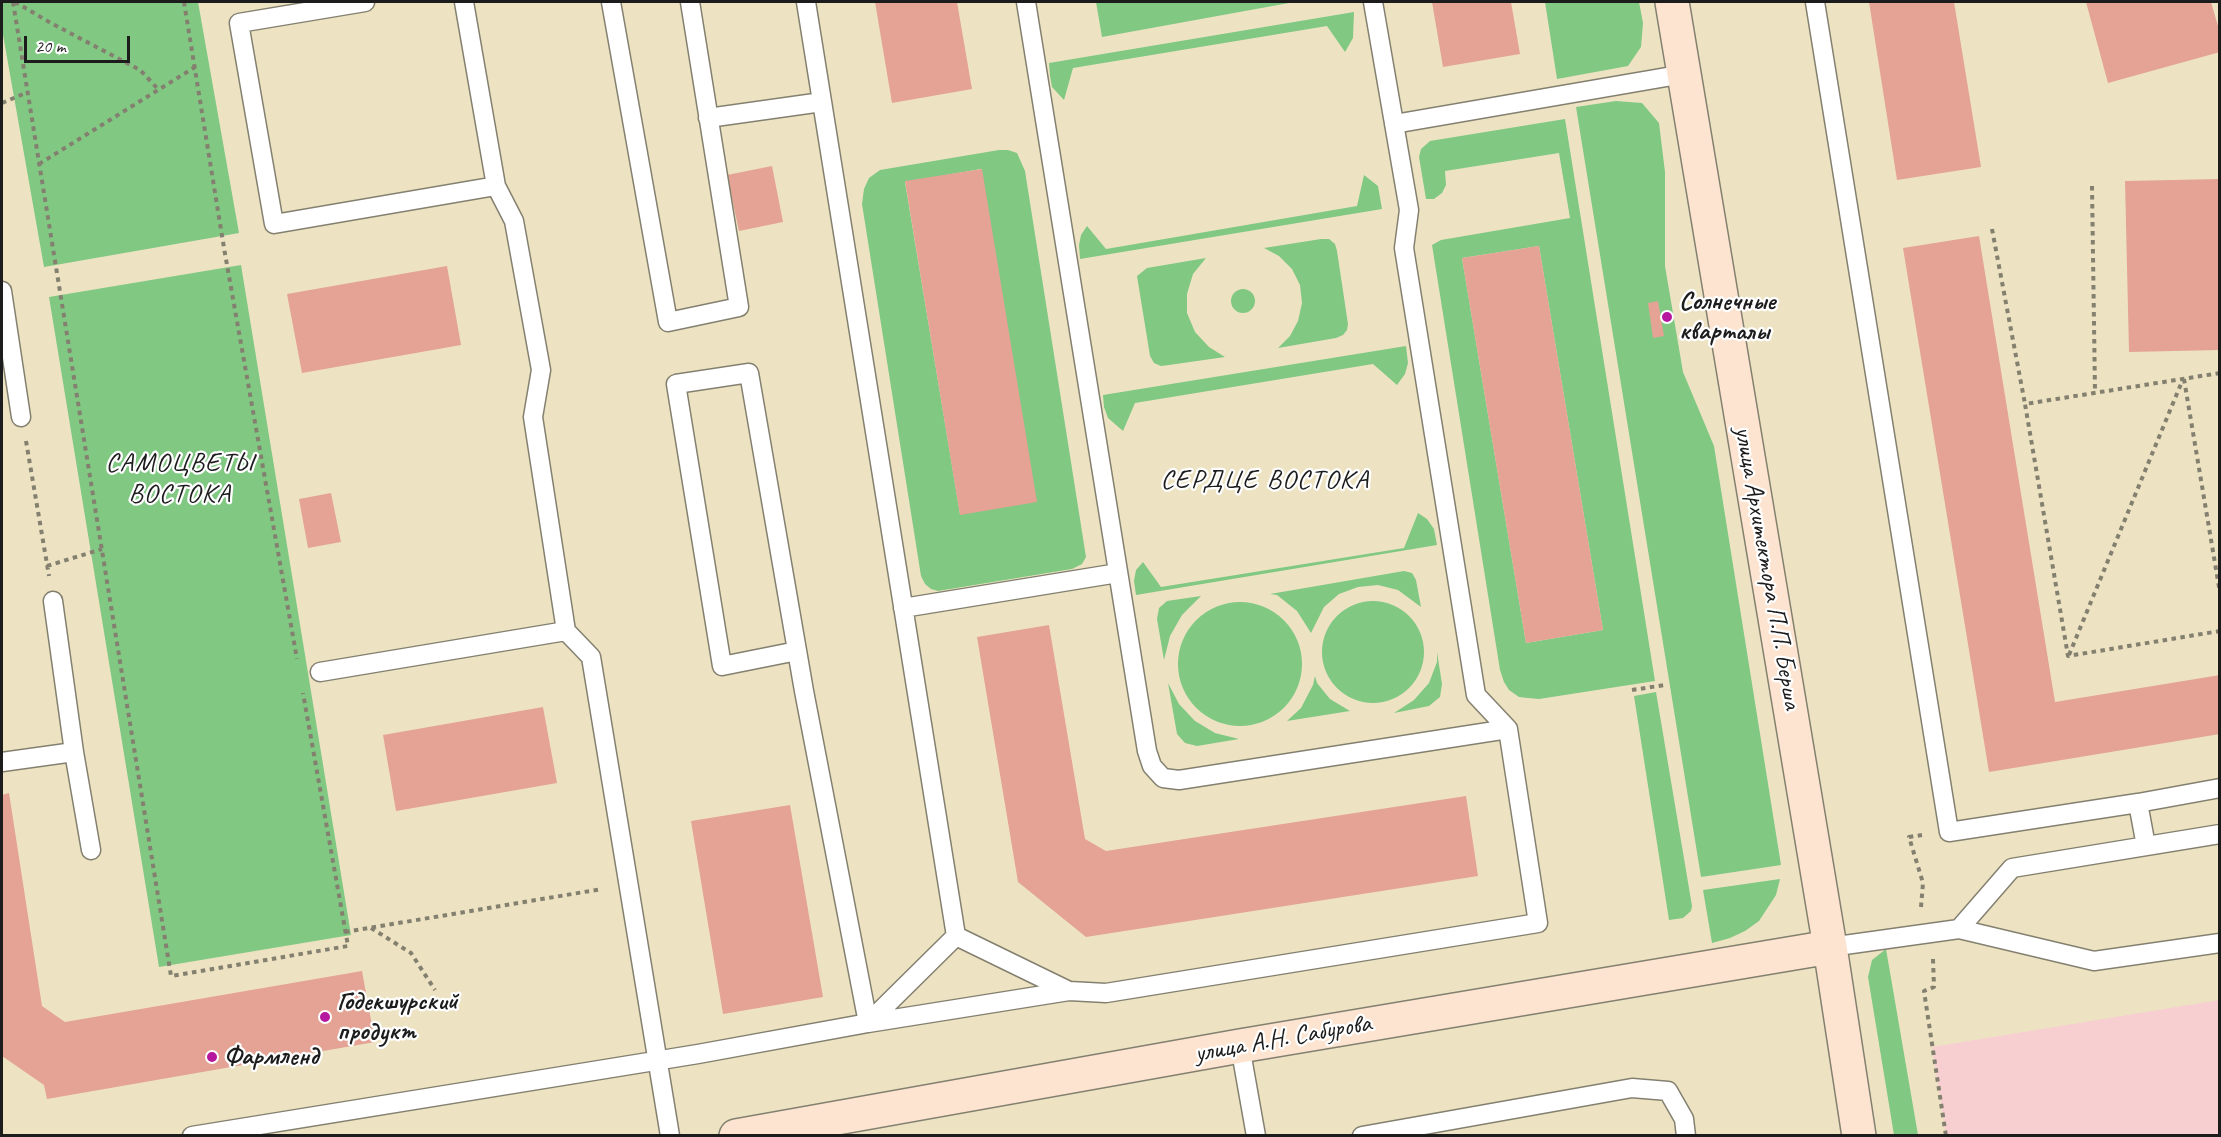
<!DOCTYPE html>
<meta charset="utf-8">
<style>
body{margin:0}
#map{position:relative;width:2221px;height:1137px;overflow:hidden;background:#ede3c3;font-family:Caveat,sans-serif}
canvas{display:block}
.frame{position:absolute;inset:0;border:3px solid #1c1c1c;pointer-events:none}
.scale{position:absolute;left:24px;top:36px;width:106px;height:27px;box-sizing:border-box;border:3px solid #1c1c1c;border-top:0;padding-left:8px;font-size:18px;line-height:21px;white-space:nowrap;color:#1c1c1c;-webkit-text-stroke:4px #fff;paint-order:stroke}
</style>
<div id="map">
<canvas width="2221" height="1137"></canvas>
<div class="frame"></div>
<div class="scale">20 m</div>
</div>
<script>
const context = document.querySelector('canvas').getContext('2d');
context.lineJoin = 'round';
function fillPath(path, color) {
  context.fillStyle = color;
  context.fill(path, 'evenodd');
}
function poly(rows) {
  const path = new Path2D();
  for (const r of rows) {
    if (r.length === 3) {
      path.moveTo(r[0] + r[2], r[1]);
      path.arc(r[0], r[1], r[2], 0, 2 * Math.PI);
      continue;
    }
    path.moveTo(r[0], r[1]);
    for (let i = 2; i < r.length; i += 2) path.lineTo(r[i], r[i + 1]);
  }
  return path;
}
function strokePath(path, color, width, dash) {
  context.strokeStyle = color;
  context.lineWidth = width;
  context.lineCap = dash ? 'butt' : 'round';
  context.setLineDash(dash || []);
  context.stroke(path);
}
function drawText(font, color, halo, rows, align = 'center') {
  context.font = font + ' Caveat,sans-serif';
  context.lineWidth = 4.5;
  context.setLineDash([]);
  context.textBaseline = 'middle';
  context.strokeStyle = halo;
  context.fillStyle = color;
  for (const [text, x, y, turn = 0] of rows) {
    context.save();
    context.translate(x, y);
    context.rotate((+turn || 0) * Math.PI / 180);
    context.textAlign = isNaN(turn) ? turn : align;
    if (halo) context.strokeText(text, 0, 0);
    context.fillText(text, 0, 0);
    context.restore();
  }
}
fillPath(poly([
 [2219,1000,2219,1135,1946,1135,1932,1047]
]), '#f7cfd1');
fillPath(poly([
 [2,2,198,2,239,233,44,267,2,29],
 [1096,2,1289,2,1289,3,1102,37],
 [1545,2,1639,2,1643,23,1641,47,1628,66,1557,79],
 [1354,12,1353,38,1345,52,1327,26,1073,68,1064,100,1052,87,1050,76,1049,63],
 [1616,101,1642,103,1659,123,1665,172,1665,266,1683,372,1714,446,1781,865,1701,877,1576,107],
 [1565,119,1655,681,1539,699,1528,698,1519,697,1509,690,1504,682,1500,670,1432,245,1441,240,1570,218,1559,153,1445,171,1446,185,1442,193,1434,199,1426,199,1419,157,1421,149,1430,141],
 [1539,246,1603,630,1526,643,1462,258],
 [999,150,1008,150,1017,153,1025,171,1086,557,1082,564,1072,569,938,591,931,589,925,584,921,576,862,204,864,189,869,178,880,170],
 [981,169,982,169,960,514,905,182],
 [1364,175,1378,186,1382,209,1080,259,1079,245,1081,235,1087,226,1106,249,1357,206],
 [1321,239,1329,239,1335,244,1337,251,1348,324,1347,330,1343,335,1336,338,1278,348,1290,336,1298,321,1302,303,1300,285,1292,269,1279,256,1264,248],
 [1206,258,1193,274,1187,294,1187,313,1195,332,1209,347,1225,357,1169,365,1161,366,1154,363,1150,356,1137,276,1147,268],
 [241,265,351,935,159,967,49,297],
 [1243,301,12],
 [1406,346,1408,363,1405,374,1397,385,1373,364,1135,403,1123,431,1108,418,1104,407,1103,395],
 [1418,513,1427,519,1434,529,1437,545,1136,595,1134,581,1136,570,1143,562,1161,587,1404,548],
 [1404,571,1412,573,1416,580,1421,607,1398,590,1378,585,1358,587,1339,594,1324,607,1311,633,1297,611,1277,595,1270,594],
 [1201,596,1182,615,1170,636,1164,660,1157,619,1159,608,1167,601],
 [1373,652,51],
 [1240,664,62],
 [1437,652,1442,684,1440,697,1429,706,1394,713,1414,700,1429,683,1437,662],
 [1315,676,1317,683,1330,699,1350,711,1287,721,1301,708,1313,685],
 [1168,683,1179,704,1195,721,1215,733,1239,739,1197,746,1185,743,1177,734],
 [1656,692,1692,906,1691,911,1683,918,1669,920,1634,696],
 [1780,879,1776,895,1759,921,1745,931,1730,938,1712,943,1703,890],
 [1886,949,1918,1135,1894,1135,1868,977,1872,960]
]), '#81c883');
fillPath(poly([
 [875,2,957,2,972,89,892,103],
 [1432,2,1511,2,1520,54,1443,67],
 [1869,2,1954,2,1981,167,1897,180],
 [2086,2,2211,2,2220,33,2220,52,2108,83],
 [772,166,783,222,739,231,727,175],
 [982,169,1037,502,960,515,905,181],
 [2220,179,2220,350,2129,352,2125,181],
 [1979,236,2055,702,2220,675,2220,734,1989,772,1903,248],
 [1539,246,1603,630,1526,643,1462,258],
 [447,266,461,345,302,373,287,294],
 [1658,301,1664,336,1653,338,1648,303],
 [331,493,341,542,308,548,299,499],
 [1049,625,1085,839,1106,851,1466,796,1478,876,1086,937,1018,882,977,637],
 [543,707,557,783,396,811,383,735],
 [9,793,42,1006,65,1022,362,971,375,1042,47,1099,44,1085,2,1056,2,795],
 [790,805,823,997,723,1014,691,821]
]), '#e4a394');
const lane = poly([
 [365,2,239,23,274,224,496,186],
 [464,2,496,186,514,221,541,370,533,417,566,631,591,657,670,1136],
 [611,2,668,322,739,307,690,2],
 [806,2,956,936],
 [1026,2,1147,751,1152,766,1163,778,1179,780,1508,729],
 [1815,2,1949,832,2138,803,2146,846],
 [708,118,822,102],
 [1394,124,1684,74],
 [2,291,21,417],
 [53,601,74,752,91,850],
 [903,608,1118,573],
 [797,651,722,666,676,384,749,373,804,691,868,1023],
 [320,672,566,631],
 [2,762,74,752],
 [2138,803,2220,788],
 [1959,929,2094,961,2220,943],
 [956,936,1069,991],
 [1830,947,1959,929,2012,868,2220,834],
 [868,1023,956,936],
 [1240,1046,1256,1136],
 [192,1136,698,1054,868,1023,1069,991,1106,993,1538,923,1508,729,1476,695,1404,248,1409,210,1373,2],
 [1362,1136,1632,1088,1668,1091,1684,1119,1686,1136]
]);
const secondary = poly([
 [1672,2,1830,947,1859,1136],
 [736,1136,1240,1046,1830,947]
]);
strokePath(lane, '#848070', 21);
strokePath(secondary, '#848070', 36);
strokePath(poly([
 [13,2,171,976,348,946,303,693],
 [15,2,51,23,140,70,159,90],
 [184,2,224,248,297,659],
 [2,103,28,92],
 [39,164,195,67],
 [2092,186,2095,392],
 [1992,229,2025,404],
 [2220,373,2025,404,2068,656,2220,631],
 [2184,379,2220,593],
 [26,441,49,576],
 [47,566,102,549],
 [2069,655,2183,379],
 [1632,690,1665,685],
 [1921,907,1923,883,1909,837,1922,835],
 [371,928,411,953,435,990],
 [345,932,602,889],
 [1933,959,1934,987,1924,991,1946,1136]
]), '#848070', 4, [4.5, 4.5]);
strokePath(lane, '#fff', 18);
strokePath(secondary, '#fde4d0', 33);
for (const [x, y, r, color] of [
 [1667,317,6,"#b5179e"],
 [325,1017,6,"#b5179e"],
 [212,1057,6,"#b5179e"]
]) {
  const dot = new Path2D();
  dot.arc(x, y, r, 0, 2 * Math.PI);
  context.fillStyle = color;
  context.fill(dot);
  strokePath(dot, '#fff', 2);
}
drawText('bold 26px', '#1c1c1c', '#fff', [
 ["Солнечные",1679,302],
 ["кварталы",1679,332],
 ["Годекшурский",337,1002],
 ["продукт",337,1032],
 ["Фармленд",224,1057]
], 'left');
drawText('26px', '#1c1c1c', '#fff', [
 ["улица Архитектора П.П. Берша",1767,568,80],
 ["улица А.Н. Сабурова",1283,1039,-10]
]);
context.letterSpacing = '1.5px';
drawText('27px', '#1c1c1c', '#fff', [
 ["САМОЦВЕТЫ",180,464],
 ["ВОСТОКА",180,495],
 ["СЕРДЦЕ ВОСТОКА",1265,481]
]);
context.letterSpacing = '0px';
</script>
